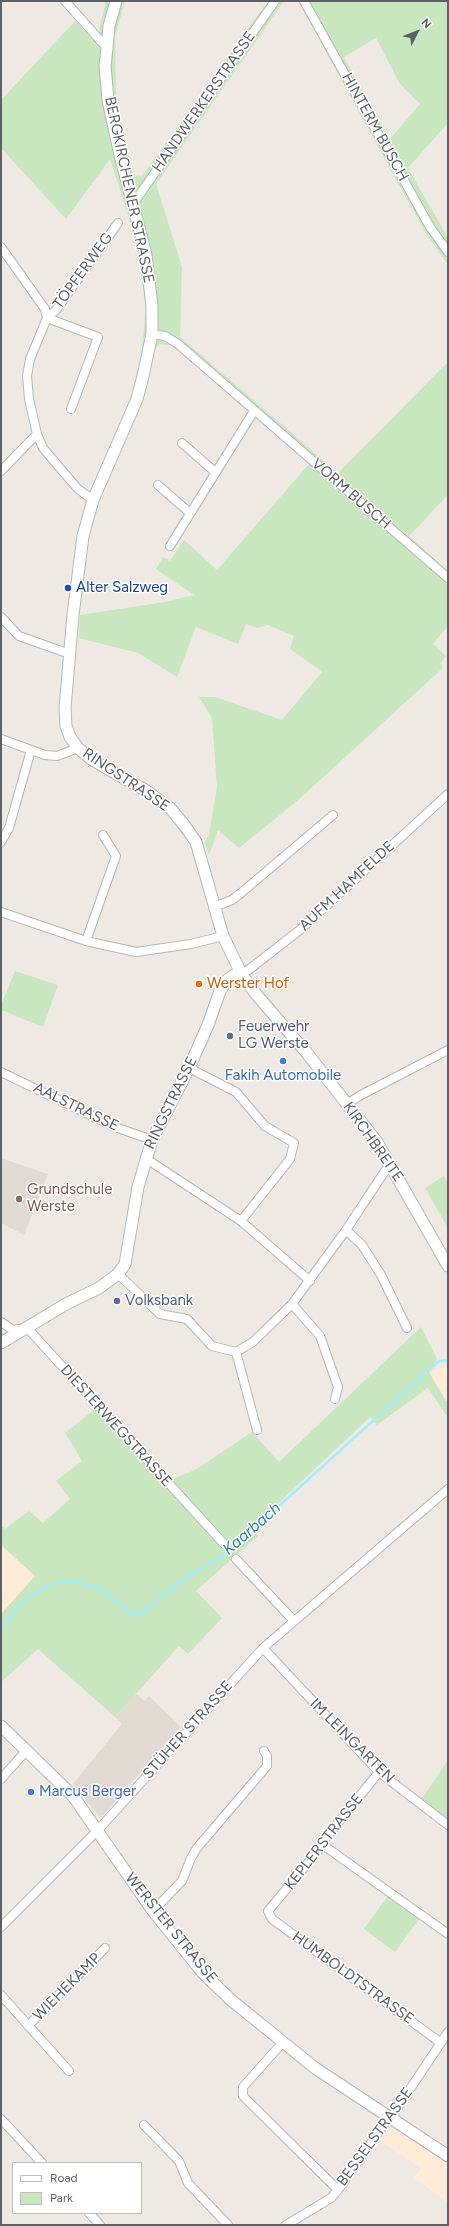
<!DOCTYPE html>
<meta charset="utf-8">
<style>
body{margin:0}
#map{position:relative;width:449px;height:2226px;overflow:hidden;background:#eee9e3;font-family:Figtree,sans-serif}
canvas{display:block}
.frame{position:absolute;inset:0;border:2px solid #5b6164;pointer-events:none}
.legend{position:absolute;left:12px;top:2162px;width:130px;height:52px;box-sizing:border-box;background:#fff;border:1px solid #bdc0c1;margin:0;padding:5px 7px;list-style:none;font-size:12px;color:#5b6164}
.legend li{display:flex;align-items:center;gap:8px;height:20px}
.legend b{width:20px;border:1px solid #bdc0c1}
.north{position:absolute;left:397px;top:12px;width:40px;height:40px;-webkit-text-stroke:3px #fff;paint-order:stroke;rotate:48deg;font-size:11px;font-weight:700;line-height:16px;text-align:center;color:#5b6164}
.north::after{content:'';display:block;margin:auto;width:14px;height:18px;background:#5b6164;clip-path:polygon(50% 0,100% 100%,50% 72%,0 100%)}
</style>
<div id="map">
<canvas width="449" height="2226"></canvas>
<div class="frame"></div>
<ul class="legend">
<li><b style="height:5px;background:#fff"></b>Road</li>
<li><b style="height:11px;background:#c8e7be"></b>Park</li>
</ul>
<div class="north">N</div>
</div>
<script>
const context = document.querySelector('canvas').getContext('2d');
context.lineJoin = 'round';
function fillPath(path, color) {
  context.fillStyle = color;
  context.fill(path, 'evenodd');
}
function poly(rows) {
  const path = new Path2D();
  for (const r of rows) {
    path.moveTo(r[0], r[1]);
    for (let i = 2; i < r.length; i += 2) path.lineTo(r[i], r[i + 1]);
  }
  return path;
}
function strokePath(path, color, width, dash) {
  context.strokeStyle = color;
  context.lineWidth = width;
  context.lineCap = dash ? 'butt' : 'round';
  context.setLineDash(dash || []);
  context.stroke(path);
}
function drawText(font, color, halo, rows, align = 'center') {
  context.font = font + ' Figtree,sans-serif';
  context.lineWidth = 3;
  context.setLineDash([]);
  context.textBaseline = 'middle';
  context.strokeStyle = halo;
  context.fillStyle = color;
  for (const [text, x, y, turn = 0] of rows) {
    context.save();
    context.translate(x, y);
    context.rotate((+turn || 0) * Math.PI / 180);
    context.textAlign = isNaN(turn) ? turn : align;
    if (halo) context.strokeText(text, 0, 0);
    context.fillText(text, 0, 0);
    context.restore();
  }
}
fillPath(poly([
 [448,1366,448,1404,429,1372],
 [1,1545,35,1576,1,1614],
 [391,2126,448,2162,448,2203,414,2178,421,2168,380,2141]
]), '#ffebd7');
fillPath(poly([
 [1,1158,48,1174,24,1235,1,1223],
 [136,1694,145,1701,149,1696,181,1727,149,1761,147,1765,103,1815,99,1816,73,1784,122,1724,115,1717]
]), '#e0dad3');
fillPath(poly([
 [106,1,125,1,115,36,116,97,133,175,142,176,268,1,284,1,156,184,182,267,180,337,338,473,448,362,448,495,409,536,448,571,448,626,433,644,446,656,440,664,443,668,297,801,239,848,218,830,209,855,205,842,209,835,217,787,212,718,199,697,215,697,282,720,322,672,290,649,294,636,268,625,257,628,246,624,238,644,196,627,177,677,138,653,79,638,80,615,165,602,194,595,156,569,163,557,170,561,184,540,217,570,309,464,172,345,159,344,155,350,142,346,146,310,139,256,126,208,110,159,66,219,1,148,1,100,75,21,96,43],
 [298,1,448,1,448,123,408,168,448,238,448,265,425,232],
 [376,38,400,84,420,104,390,139,344,57],
 [15,971,58,985,43,1027,1,1010,1,1005],
 [444,1176,448,1183,448,1228,425,1188],
 [421,1327,437,1359,429,1372,448,1404,448,1418,428,1388,377,1425,370,1417,252,1528,258,1536,196,1591,222,1618,188,1654,179,1646,115,1717,38,1649,1,1682,1,1614,35,1576,1,1545,1,1524,5,1529,29,1511,43,1523,70,1499,56,1481,82,1461,65,1433,95,1409,213,1539,220,1533,170,1480,195,1470,252,1432,279,1462],
 [448,1760,448,1820,421,1800],
 [388,1896,419,1919,395,1952,364,1929]
]), '#c8e7be');
strokePath(poly([
 [1,1627,25,1600,47,1585,72,1581,98,1587,131,1614,142,1614,175,1585,233,1549,239,1539,247,1535,439,1361,448,1360]
]), '#a2eeff', 2.5);
const street = poly([
 [65,1,107,48],
 [304,1,430,227,448,252],
 [133,204,275,1],
 [1,247,45,309,47,318,30,359,27,376,29,399,37,434,43,448,59,467,78,489,93,500],
 [152,334,165,336,178,344,448,578],
 [71,409,98,337,47,318,56,310,118,223],
 [182,443,215,472],
 [1,471,37,434],
 [158,485,190,513],
 [170,546,254,411],
 [1,617,19,636,70,654],
 [1,739,45,755,57,756,78,748],
 [1,842,9,828,31,750],
 [214,907,232,900,241,893,333,815],
 [1,912,86,941,136,952,191,944,223,936],
 [86,941,116,856,103,835],
 [242,975,301,929,448,794],
 [189,1068,236,1092,265,1126,294,1143,290,1159,241,1221],
 [1,1072,115,1127,152,1140],
 [347,1104,361,1095,448,1050],
 [145,1158,241,1221,310,1281],
 [346,1230,362,1245,381,1275,407,1328],
 [118,1274,160,1314,187,1319,212,1346,236,1352,253,1342,292,1304,346,1230,387,1168,391,1165],
 [292,1304,320,1336,338,1387,335,1399],
 [1,1322,13,1330,25,1328,30,1331,224,1544],
 [236,1352,257,1430],
 [236,1559,294,1621],
 [263,1648,379,1772,448,1825],
 [379,1772,325,1839,323,1845,268,1911,272,1919,441,2043],
 [1,1779,26,1751],
 [323,1845,448,1934],
 [153,1911,182,1881,191,1858,197,1848,267,1766,267,1756,264,1751],
 [1,1927,98,1830,263,1648,448,1489],
 [1,1995,69,2071],
 [28,2026,105,1948],
 [283,2042,243,2087,243,2096,338,2190],
 [1,2119,42,2163],
 [144,2125,179,2161,188,2183,228,2225],
 [89,2213,100,2225],
 [286,2225,331,2198,338,2190,385,2123,390,2119,448,2032]
]);
const secondary = poly([
 [116,1,109,26,107,48,105,66,108,100,120,155,146,255,152,306,152,334,143,376,137,399,93,500,83,536,73,615,65,708,66,726,70,737,78,748,91,759,148,792,170,808,185,826,196,842,223,936,242,975,255,993,306,1052,377,1142,448,1266],
 [1,1343,66,1304,99,1288,118,1274,125,1264,138,1187,152,1140,189,1068,208,1025,220,991,227,980,240,971],
 [1,1726,73,1796,153,1911,202,1972,231,2000,315,2068,448,2156]
]);
strokePath(street, '#b3b8bb', 10);
strokePath(secondary, '#b2b8bb', 13);
strokePath(street, '#fff', 8);
strokePath(secondary, '#fff', 11);
for (const [x, y, r, color] of [
 [68,588,4,"#1a4fb4"],
 [199,984,4,"#e8710a"],
 [230,1036,4,"#5c6f8a"],
 [283,1061,4,"#3f7fe0"],
 [19,1199,4,"#8d6e63"],
 [117,1301,4,"#5c6f8a"],
 [31,1792,4,"#3f7fe0"]
]) {
  const dot = new Path2D();
  dot.arc(x, y, r, 0, 2 * Math.PI);
  context.fillStyle = color;
  context.fill(dot);
  strokePath(dot, '#fff', 1.5);
}
drawText('15px', '#5b6164', '#fff', [
 ["HANDWERKERSTRASSE",204,102,-55],
 ["HINTERM BUSCH",375,127,61],
 ["BERGKIRCHENER STRASSE",129,190,78],
 ["TÖPFERWEG",83,271,-54],
 ["VORM BUSCH",351,494,41],
 ["RINGSTRASSE",126,780,34],
 ["AUFM HAMFELDE",347,886,-43],
 ["RINGSTRASSE",171,1103,-64],
 ["AALSTRASSE",76,1107,26],
 ["KIRCHBREITE",373,1142,55],
 ["DIESTERWEGSTRASSE",116,1426,48],
 ["STÜHER STRASSE",188,1730,-48],
 ["IM LEINGARTEN",352,1741,45],
 ["KEPLERSTRASSE",324,1842,-52],
 ["WERSTER STRASSE",171,1928,51],
 ["HUMBOLDTSTRASSE",353,1978,36],
 ["WIEHEKAMP",67,1987,-45],
 ["BESSELSTRASSE",375,2137,-54]
]);
drawText('15px', '#164399', '#fff', [
 ["Alter Salzweg",76,588]
], 'left');
drawText('15px', '#c56008', '#fff', [
 ["Werster Hof",207,984]
], 'left');
drawText('15px', '#4e5e75', '#fff', [
 ["Feuerwehr",238,1027],
 ["LG Werste",238,1044],
 ["Volksbank",125,1301]
], 'left');
drawText('15px', '#366cbe', '#fff', [
 ["Fakih Automobile",283,1076],
 ["Marcus Berger",39,1792,"left"]
]);
drawText('15px', '#785e54', '#fff', [
 ["Grundschule",27,1190],
 ["Werste",27,1207]
], 'left');
drawText('italic 16px', '#347f9a', '#fff', [
 ["Kaarbach",252,1529,-41]
]);
</script>
